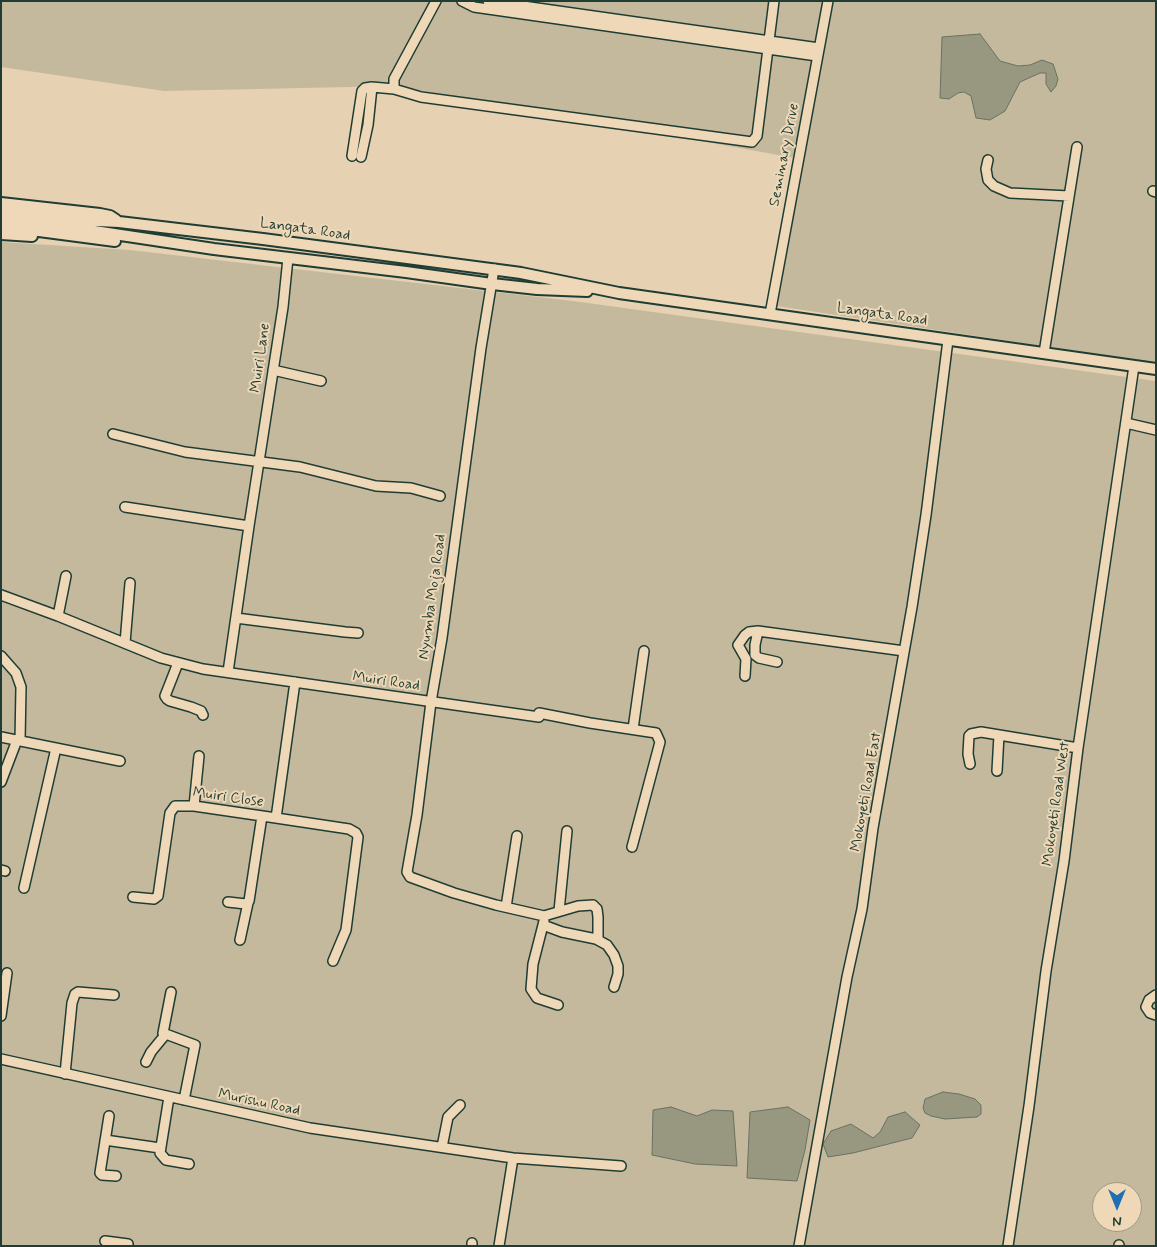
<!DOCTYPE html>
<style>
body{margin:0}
#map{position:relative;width:1157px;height:1247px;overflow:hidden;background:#e6d2b2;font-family:Mynerve,sans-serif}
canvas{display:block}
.frame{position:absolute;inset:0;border:2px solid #1f3d34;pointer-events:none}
.north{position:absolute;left:1092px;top:1182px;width:50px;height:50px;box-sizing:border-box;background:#eed8b7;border:1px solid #9b9a83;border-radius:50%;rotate:180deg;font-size:14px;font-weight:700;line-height:20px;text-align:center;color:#1f3d34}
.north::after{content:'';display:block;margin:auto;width:18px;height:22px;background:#1f6fb2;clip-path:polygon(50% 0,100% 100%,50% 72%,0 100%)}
</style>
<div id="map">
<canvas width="1157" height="1247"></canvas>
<div class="frame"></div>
<div class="north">N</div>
</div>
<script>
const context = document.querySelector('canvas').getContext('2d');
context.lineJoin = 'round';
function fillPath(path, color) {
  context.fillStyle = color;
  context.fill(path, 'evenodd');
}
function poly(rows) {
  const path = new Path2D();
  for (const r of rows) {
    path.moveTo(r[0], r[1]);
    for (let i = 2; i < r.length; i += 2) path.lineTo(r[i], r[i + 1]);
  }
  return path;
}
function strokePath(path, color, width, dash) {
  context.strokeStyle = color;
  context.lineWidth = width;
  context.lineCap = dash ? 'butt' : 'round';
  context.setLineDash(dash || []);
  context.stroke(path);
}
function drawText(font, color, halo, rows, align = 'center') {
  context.font = font + ' Mynerve,sans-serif';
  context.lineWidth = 4;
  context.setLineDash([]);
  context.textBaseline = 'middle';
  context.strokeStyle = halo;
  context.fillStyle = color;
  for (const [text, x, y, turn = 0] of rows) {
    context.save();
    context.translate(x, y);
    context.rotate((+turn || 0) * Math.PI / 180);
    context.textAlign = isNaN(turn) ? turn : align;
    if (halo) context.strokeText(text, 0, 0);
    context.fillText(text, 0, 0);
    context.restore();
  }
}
fillPath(poly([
 [1,1,1156,1,1156,363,776,306,795,158,395,86,164,91,1,67],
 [1,242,130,250,573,301,1156,381,1156,1246,1,1246],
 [1102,1192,1132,1192,1132,1222,1102,1222]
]), '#c5b99d');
const water = poly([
 [980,34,1000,61,1018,66,1030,65,1042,60,1053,64,1058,79,1056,86,1051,92,1046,84,1046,73,1040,73,1020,82,1005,111,990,120,976,118,971,96,964,92,958,93,949,99,940,98,942,37,980,34],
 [943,1092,959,1094,975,1099,981,1105,981,1114,977,1117,945,1119,931,1116,925,1113,923,1108,925,1099,943,1092],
 [671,1107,697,1116,712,1110,733,1111,737,1166,695,1164,652,1155,653,1110,671,1107],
 [788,1107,810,1120,805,1150,797,1181,747,1178,750,1112,788,1107],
 [905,1112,920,1125,912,1138,853,1153,828,1157,823,1144,831,1131,851,1124,873,1138,880,1132,888,1117,905,1112]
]);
fillPath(water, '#989780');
strokePath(water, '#687362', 1);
const minor = poly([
 [462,1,474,7,817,56],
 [488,1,819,48],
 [394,89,394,79,436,1],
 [352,156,362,91,365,88,372,87,394,89,421,97,752,142,757,136,774,1],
 [361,157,368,125,372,87],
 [988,160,986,169,988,180,994,186,1010,193,1069,196],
 [1153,191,1156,192],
 [494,269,481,348,442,638,431,702,417,815,407,872,410,877,454,893,496,905,544,916,578,906,593,905,597,909,598,917,598,940],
 [770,314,828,1],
 [1044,353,1077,147],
 [273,370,321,381],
 [1126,423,1156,430],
 [113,434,185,452,300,467,376,486,411,488,440,496],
 [125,507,249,526],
 [1,595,58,616,161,658,203,669,539,717,539,713,590,723,656,733,660,742,632,847],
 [58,616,66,576],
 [236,618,345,632,358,633],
 [758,631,755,645,755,655,759,658,777,662],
 [125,643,130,583],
 [1,656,16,673,21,687,20,741],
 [178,663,165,696,167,699,170,701,191,707,201,711,203,715],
 [228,672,249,526,283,307,288,258],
 [745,676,746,659,738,645,745,635,749,632,758,631,904,651],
 [295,682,276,818,349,829,356,833,358,837,346,930,333,961],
 [633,729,644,651],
 [1,737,120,761],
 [970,764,968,754,969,736,971,734,981,732,1078,748],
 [997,771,999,735],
 [1,782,17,740],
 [194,806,199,756],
 [1,870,5,871],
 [24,888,56,748],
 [133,897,154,899,158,896,170,813,175,806,194,806,276,818],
 [228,902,246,904,249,901,262,816],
 [506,907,517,836],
 [559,911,567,831],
 [544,921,533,964,531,989,537,998,558,1005],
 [543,925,562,932,596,939,607,945,614,955,618,966,618,974,614,987],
 [240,940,248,903],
 [171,992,163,1033,195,1045,184,1100],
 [1156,995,1149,1000,1146,1007,1150,1013,1156,1015],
 [1,1016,7,973],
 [1,1059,310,1128,513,1158,621,1166],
 [146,1062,151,1052,165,1035],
 [65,1074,72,1003,75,994,78,992,114,995],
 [169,1097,160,1153,166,1160,189,1164],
 [109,1116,100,1173,102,1175,116,1176],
 [105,1140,160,1148],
 [442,1147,448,1117,460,1105],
 [105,1241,128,1244],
 [472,1246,472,1243],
 [499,1246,513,1158],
 [799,1246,847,977,862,909,873,828,912,607,926,515,948,340],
 [1008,1246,1029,1106,1046,971,1064,861,1078,748,1134,366],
 [1119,1246,1119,1245]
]);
const major = poly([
 [1,203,100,214,110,216,116,220],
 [1,210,78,220,119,222,263,239,521,273,619,293,1156,369],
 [1,217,214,249,406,272,492,284,537,289,587,291],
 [1,226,115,241],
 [1,234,32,236]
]);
strokePath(minor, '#1f3d34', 12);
strokePath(major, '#1f3d34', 14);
strokePath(minor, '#eed8b7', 9);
strokePath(major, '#eed8b7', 10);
drawText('15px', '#1f3d34', '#eed8b7', [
 ["Seminary Drive",785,155,-79],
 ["Langata Road",305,230,8],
 ["Langata Road",882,315,8],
 ["Muiri Lane",261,358,-82],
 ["Nyumba Moja Road",433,597,-82],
 ["Muiri Road",386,682,8],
 ["Mokoyeti Road East",867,792,-80],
 ["Muiri Close",228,798,8],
 ["Mokoyeti Road West",1057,804,-82],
 ["Murishu Road",259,1103,12]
]);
</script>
